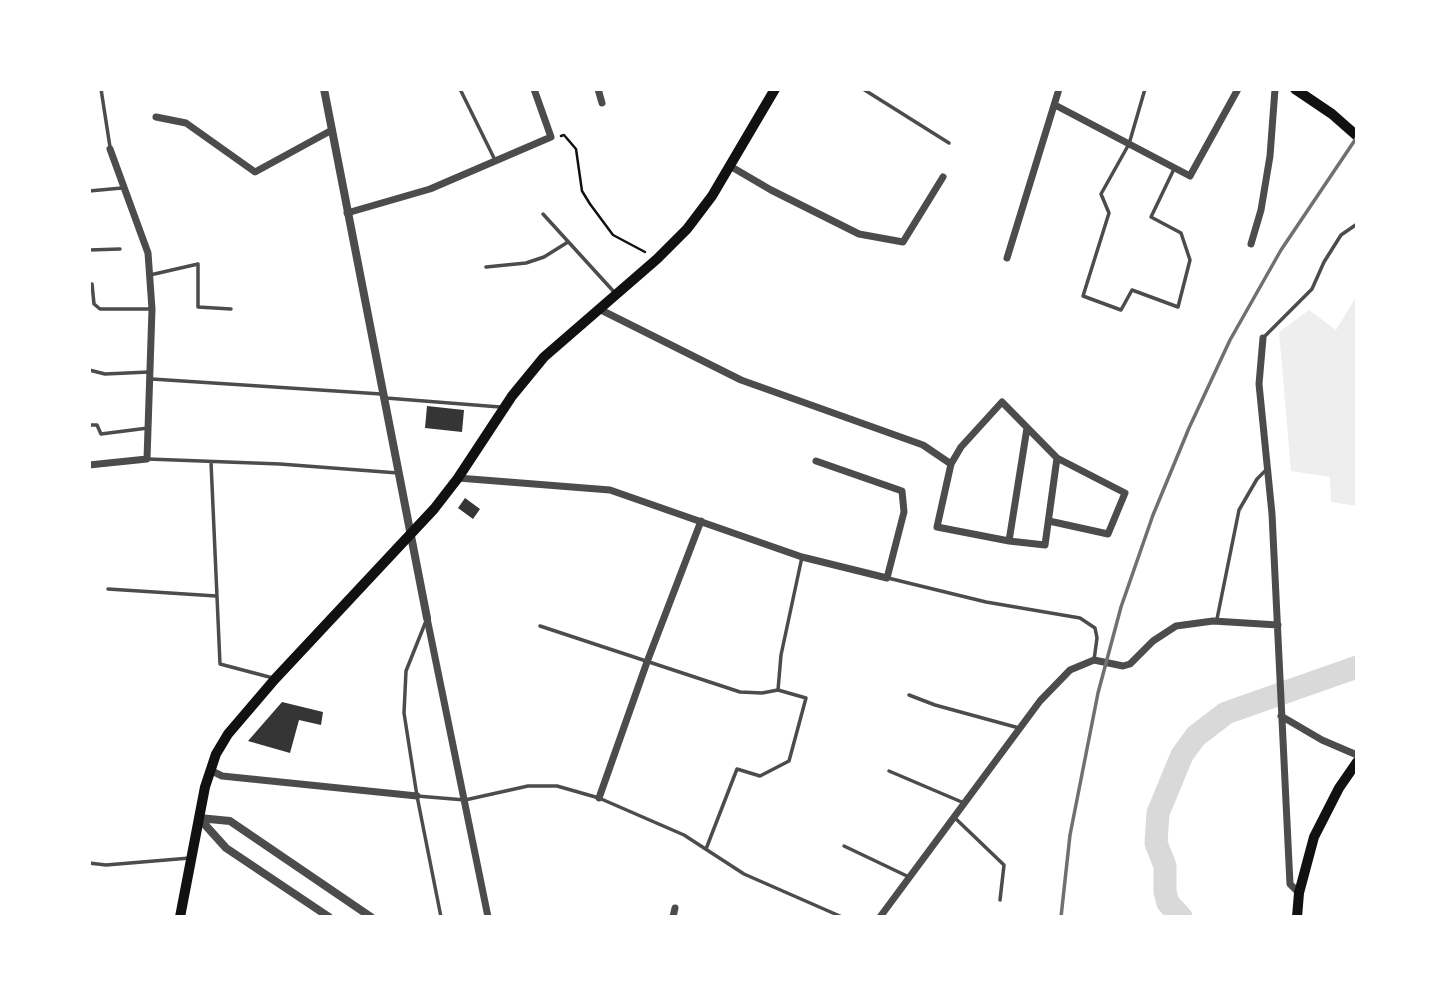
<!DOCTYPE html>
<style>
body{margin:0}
#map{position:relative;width:1446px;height:1006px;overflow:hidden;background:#fff;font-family:Rubik,sans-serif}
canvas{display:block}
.frame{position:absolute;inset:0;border:91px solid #fff;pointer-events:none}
</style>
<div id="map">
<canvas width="1446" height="1006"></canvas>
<div class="frame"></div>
</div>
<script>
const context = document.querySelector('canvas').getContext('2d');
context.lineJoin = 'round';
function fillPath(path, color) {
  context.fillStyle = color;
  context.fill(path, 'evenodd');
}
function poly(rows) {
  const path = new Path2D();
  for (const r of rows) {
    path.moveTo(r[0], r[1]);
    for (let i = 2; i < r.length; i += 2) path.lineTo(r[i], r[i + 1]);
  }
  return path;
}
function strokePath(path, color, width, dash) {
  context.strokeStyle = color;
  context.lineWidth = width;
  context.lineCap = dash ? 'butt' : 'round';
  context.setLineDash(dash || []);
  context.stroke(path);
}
fillPath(poly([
 [1357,295,1357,506,1331,502,1330,477,1291,471,1279,332,1309,310,1336,330]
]), '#eee');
strokePath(poly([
 [1181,917,1168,903,1165,892,1165,866,1156,843,1158,813,1182,755,1196,736,1226,713,1357,667]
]), '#d9d9d9', 23);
fillPath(poly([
 [427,406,464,410,462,432,425,428],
 [465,498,480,509,473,519,458,508],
 [282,702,323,712,321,725,299,720,290,753,248,741]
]), '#353535');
strokePath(poly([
 [561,136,564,135,576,149,582,191,590,204,613,235,645,252]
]), '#111', 2.5);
strokePath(poly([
 [101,89,110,147],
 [460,89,495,160],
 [863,89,949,143],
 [1145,89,1129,144,1101,194,1109,213,1083,296,1121,310,1132,290,1178,307,1190,260,1181,233,1151,217,1174,169],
 [89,191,122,188],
 [543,214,615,293],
 [89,250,120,249],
 [486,267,526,263,544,257,568,242],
 [150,275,198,264,198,307,231,309],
 [89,284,92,284,94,304,100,309,151,309],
 [1264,337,1312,289,1324,262,1341,235,1357,224],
 [89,370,105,374,149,372],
 [152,379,381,394],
 [386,398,500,407],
 [89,425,97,425,101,434,148,428],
 [148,459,280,464,398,473],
 [211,462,220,664,273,678],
 [888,578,986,602,1080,618,1095,628,1097,638,1094,660],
 [108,589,216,596],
 [1217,619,1239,510,1257,479,1266,470],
 [426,621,406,671,404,713,417,796,441,917],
 [540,626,740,692,762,693,778,690],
 [909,695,935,705,1019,728],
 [889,771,964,803],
 [417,796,465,800,528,786,557,786,599,798,684,835,744,874,842,917],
 [955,818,1004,865,1000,900],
 [844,846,909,877],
 [706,849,737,769,760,776,789,761,806,698,778,690,781,655,802,557],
 [89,863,106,865,190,858]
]), '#4c4c4c', 3.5);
strokePath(poly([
 [598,89,602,103],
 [1055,105,1190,176,1238,89],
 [156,117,186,123,255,172,332,130],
 [730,166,771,190,859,234,903,242,943,177],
 [347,213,430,189,551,137,534,89],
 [1251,244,1261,210,1270,156,1275,89],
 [1007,258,1059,89],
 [599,309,741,380,923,445,951,464,937,527,1009,541,1045,545,1057,458,1002,402,961,447,951,464],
 [1263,338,1259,384,1272,514,1290,884,1299,893],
 [89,465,147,459,152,309,148,253,110,149],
 [458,478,610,490,802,557,887,578,904,512,902,491,816,461],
 [1049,521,1108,534,1125,493,1057,458],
 [1009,541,1027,428],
 [427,618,488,917],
 [1281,716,1322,740,1357,755],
 [210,770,222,776,417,796],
 [599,798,647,662,701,521],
 [673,917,675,908],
 [880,917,1040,701,1070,670,1094,660,1123,666,1130,664,1153,641,1176,626,1213,621,1278,625]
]), '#4c4c4c', 7);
strokePath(poly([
 [324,89,427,618],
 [199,818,230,821,371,917],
 [199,818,226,848,329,917]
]), '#4c4c4c', 8);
strokePath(poly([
 [1295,89,1332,114,1357,136],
 [1297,917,1299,893,1314,837,1339,788,1357,762]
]), '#111', 10);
strokePath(poly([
 [180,917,205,787,216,754,228,734,275,679,434,509,458,478,512,396,544,357,657,259,687,229,712,196,775,89]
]), '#111', 10);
strokePath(poly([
 [1061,917,1070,835,1098,693,1121,607,1153,515,1189,428,1230,340,1281,250,1357,137]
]), '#707070', 3.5);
</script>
